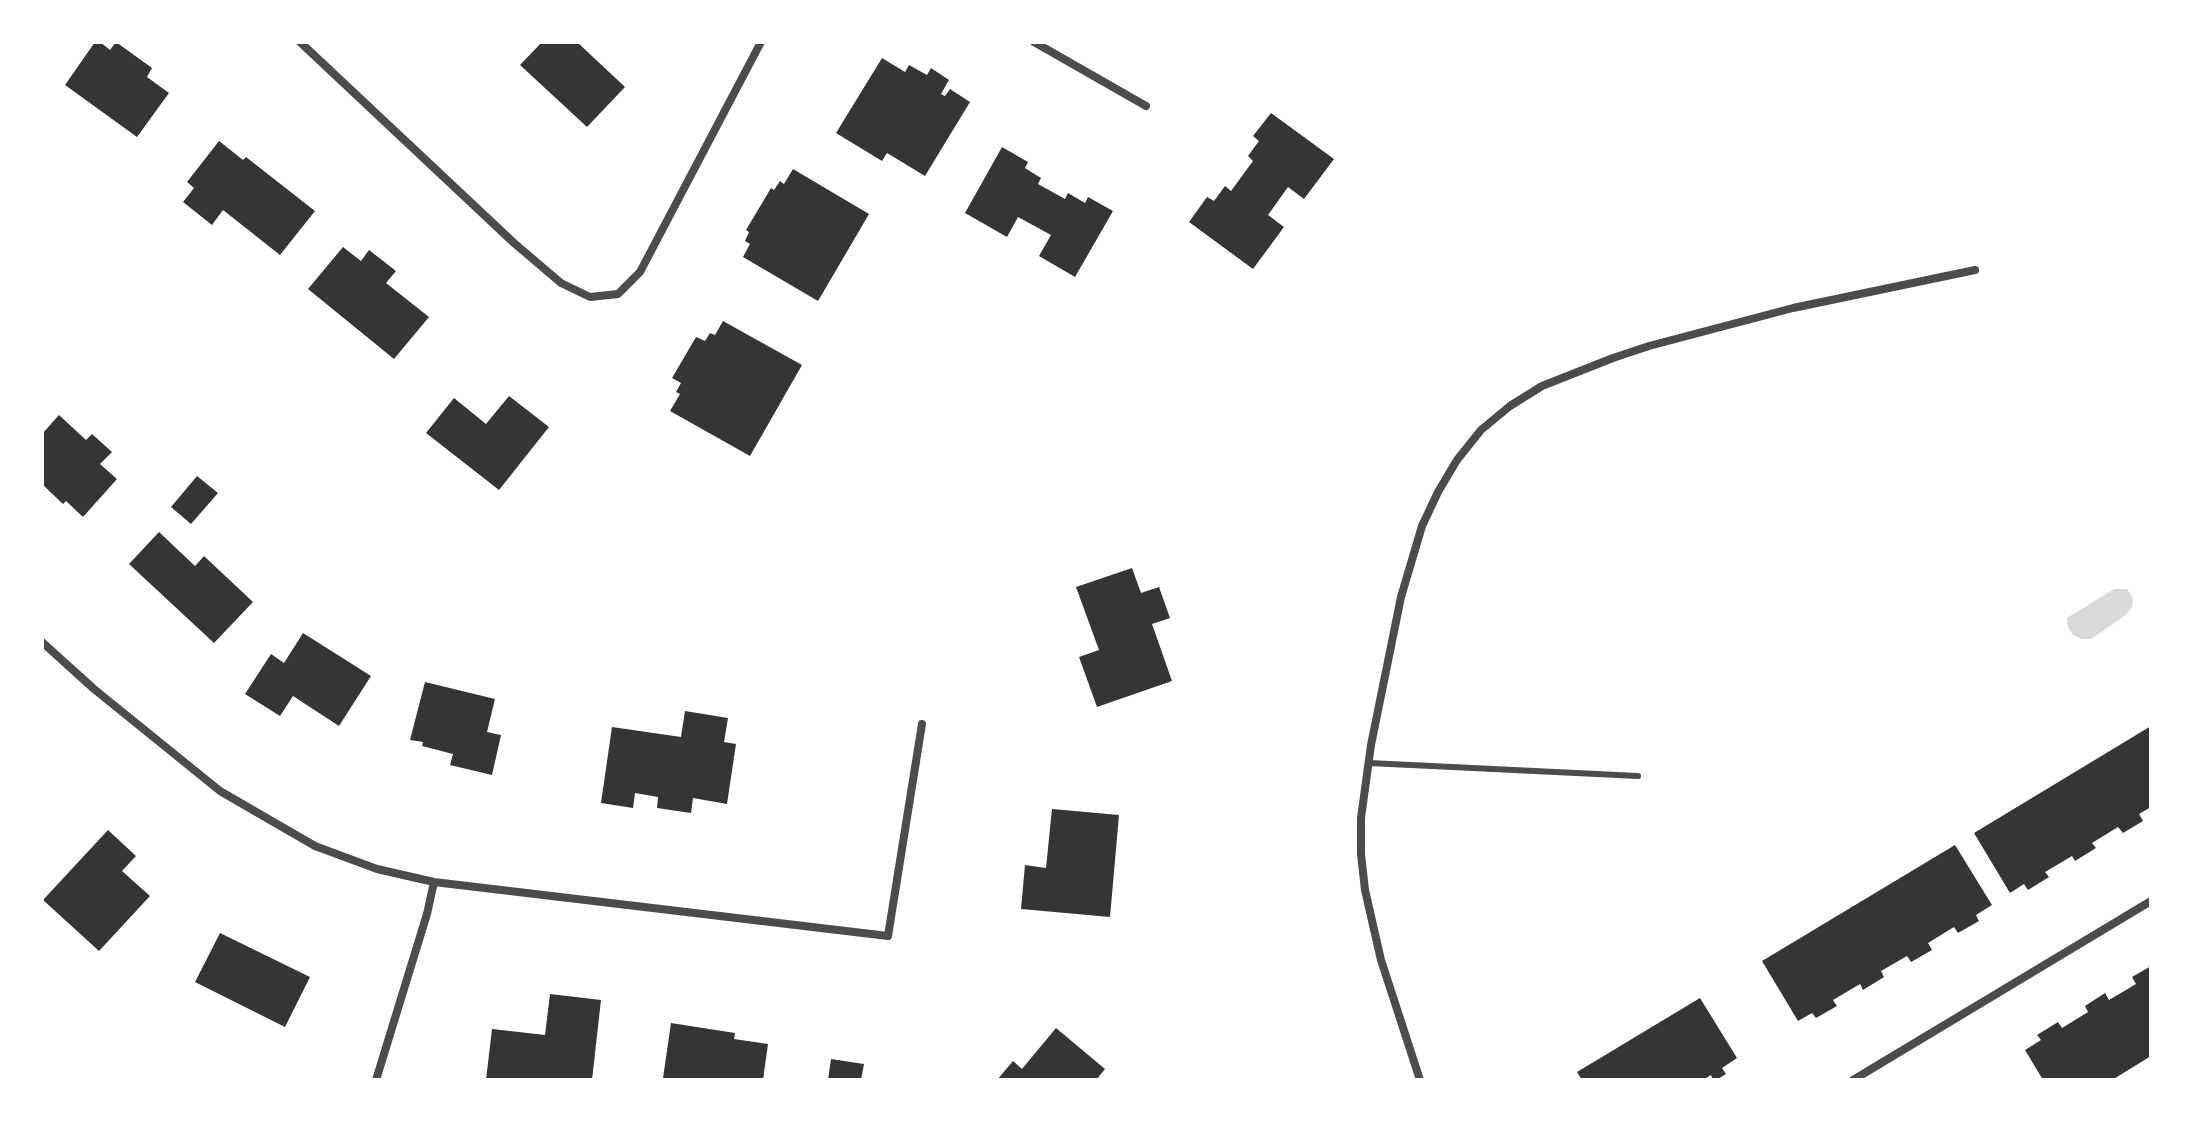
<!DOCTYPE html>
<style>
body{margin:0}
#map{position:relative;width:2193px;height:1122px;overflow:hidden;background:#fff;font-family:"Source Sans 3",sans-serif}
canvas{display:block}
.frame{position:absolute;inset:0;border:44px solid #fff;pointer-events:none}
</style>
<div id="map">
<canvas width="2193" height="1122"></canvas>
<div class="frame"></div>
</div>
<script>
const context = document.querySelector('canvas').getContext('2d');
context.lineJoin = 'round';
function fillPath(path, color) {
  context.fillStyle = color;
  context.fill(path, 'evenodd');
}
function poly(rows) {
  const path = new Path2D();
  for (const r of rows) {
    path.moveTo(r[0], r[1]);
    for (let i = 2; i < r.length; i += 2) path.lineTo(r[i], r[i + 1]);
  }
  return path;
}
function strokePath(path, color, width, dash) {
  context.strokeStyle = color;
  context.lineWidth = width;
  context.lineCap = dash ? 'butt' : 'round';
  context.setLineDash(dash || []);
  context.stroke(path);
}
fillPath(poly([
 [2114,589,2127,589,2133,598,2132,608,2122,618,2091,639,2082,639,2073,635,2068,627,2067,618]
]), '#d9d9d9');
fillPath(poly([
 [95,42,100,42,110,50,116,42,152,68,147,77,169,93,137,137,65,85],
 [542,42,577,42,625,87,587,127,520,65],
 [882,58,905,72,909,65,927,75,931,68,949,80,941,94,945,96,950,89,970,102,925,176,887,153,882,161,836,133],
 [1271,113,1334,159,1304,199,1288,187,1268,215,1284,227,1253,269,1189,222,1207,197,1214,201,1225,186,1231,191,1253,161,1248,156,1259,141,1253,136],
 [219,141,243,160,246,157,315,211,280,255,223,210,212,225,183,202,194,188,187,182],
 [1002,147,1028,162,1025,168,1041,178,1038,184,1065,199,1068,193,1085,203,1088,197,1113,211,1075,277,1039,256,1051,235,1018,217,1007,237,965,213],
 [793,169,869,214,818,301,743,257,750,244,745,241,749,232,746,230,771,188,774,190,780,181,784,184],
 [343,247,361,261,369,250,396,271,386,283,429,317,394,359,308,289],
 [723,321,802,365,750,456,670,411,680,394,676,392,681,383,672,378,696,337,705,341,710,333,715,335],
 [509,396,549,427,499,490,426,433,454,398,486,424],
 [59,415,86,440,92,434,112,452,100,464,117,479,83,517,66,501,63,504,42,484,42,434],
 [197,476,218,493,191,524,171,507],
 [159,532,195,566,204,556,253,602,214,643,129,564],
 [1132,568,1141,593,1159,587,1170,618,1152,624,1172,681,1097,707,1079,657,1099,650,1076,587],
 [303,633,371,676,339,726,293,696,280,716,245,694,271,654,284,663],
 [425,682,495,699,487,732,501,735,492,775,450,765,453,754,422,746,423,742,410,740],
 [685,711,728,718,724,742,736,744,727,804,693,798,691,813,657,808,658,797,635,793,633,808,601,803,612,727,681,737],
 [2151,726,2151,807,2139,814,2143,821,2123,833,2118,827,2092,843,2096,848,2075,861,2072,856,2045,872,2049,877,2028,890,2024,884,2010,893,1974,833],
 [1052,809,1119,815,1110,917,1021,909,1025,865,1046,868],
 [108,830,136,856,122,871,150,896,99,951,43,900],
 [1955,845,1992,905,1976,915,1979,921,1958,933,1954,927,1928,943,1932,950,1911,962,1907,956,1881,971,1884,977,1863,990,1860,984,1833,1000,1837,1006,1816,1018,1812,1013,1798,1021,1762,961],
 [220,933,310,977,285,1027,195,982],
 [2151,966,2151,1056,2112,1080,2043,1080,2025,1050,2041,1040,2037,1035,2058,1022,2062,1028,2088,1012,2085,1006,2105,993,2109,1000,2136,984,2132,977],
 [550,994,601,1000,592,1080,486,1080,492,1029,545,1035],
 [1700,998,1737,1058,1722,1068,1726,1074,1716,1080,1713,1080,1711,1075,1703,1080,1582,1080,1577,1072],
 [671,1023,735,1033,734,1039,768,1044,763,1080,679,1080,663,1078],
 [1056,1028,1105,1069,1096,1080,997,1080,1013,1061,1022,1069],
 [831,1059,864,1064,861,1080,828,1080]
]), '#353535');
strokePath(poly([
 [1369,763,1638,776]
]), '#4c4c4c', 6);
strokePath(poly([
 [300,42,514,243,561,283,590,297,618,294,640,272,761,42],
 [1034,42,1146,106],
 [42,642,94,689,220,791,315,846,377,869,434,882,888,936,922,724],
 [376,1080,427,914,434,882],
 [1420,1080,1381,960,1365,890,1361,854,1361,818,1371,745,1401,597,1422,526,1438,492,1457,460,1481,430,1510,406,1542,386,1613,358,1649,346,1793,308,1975,270],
 [1853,1080,2151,901]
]), '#4c4c4c', 8);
</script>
